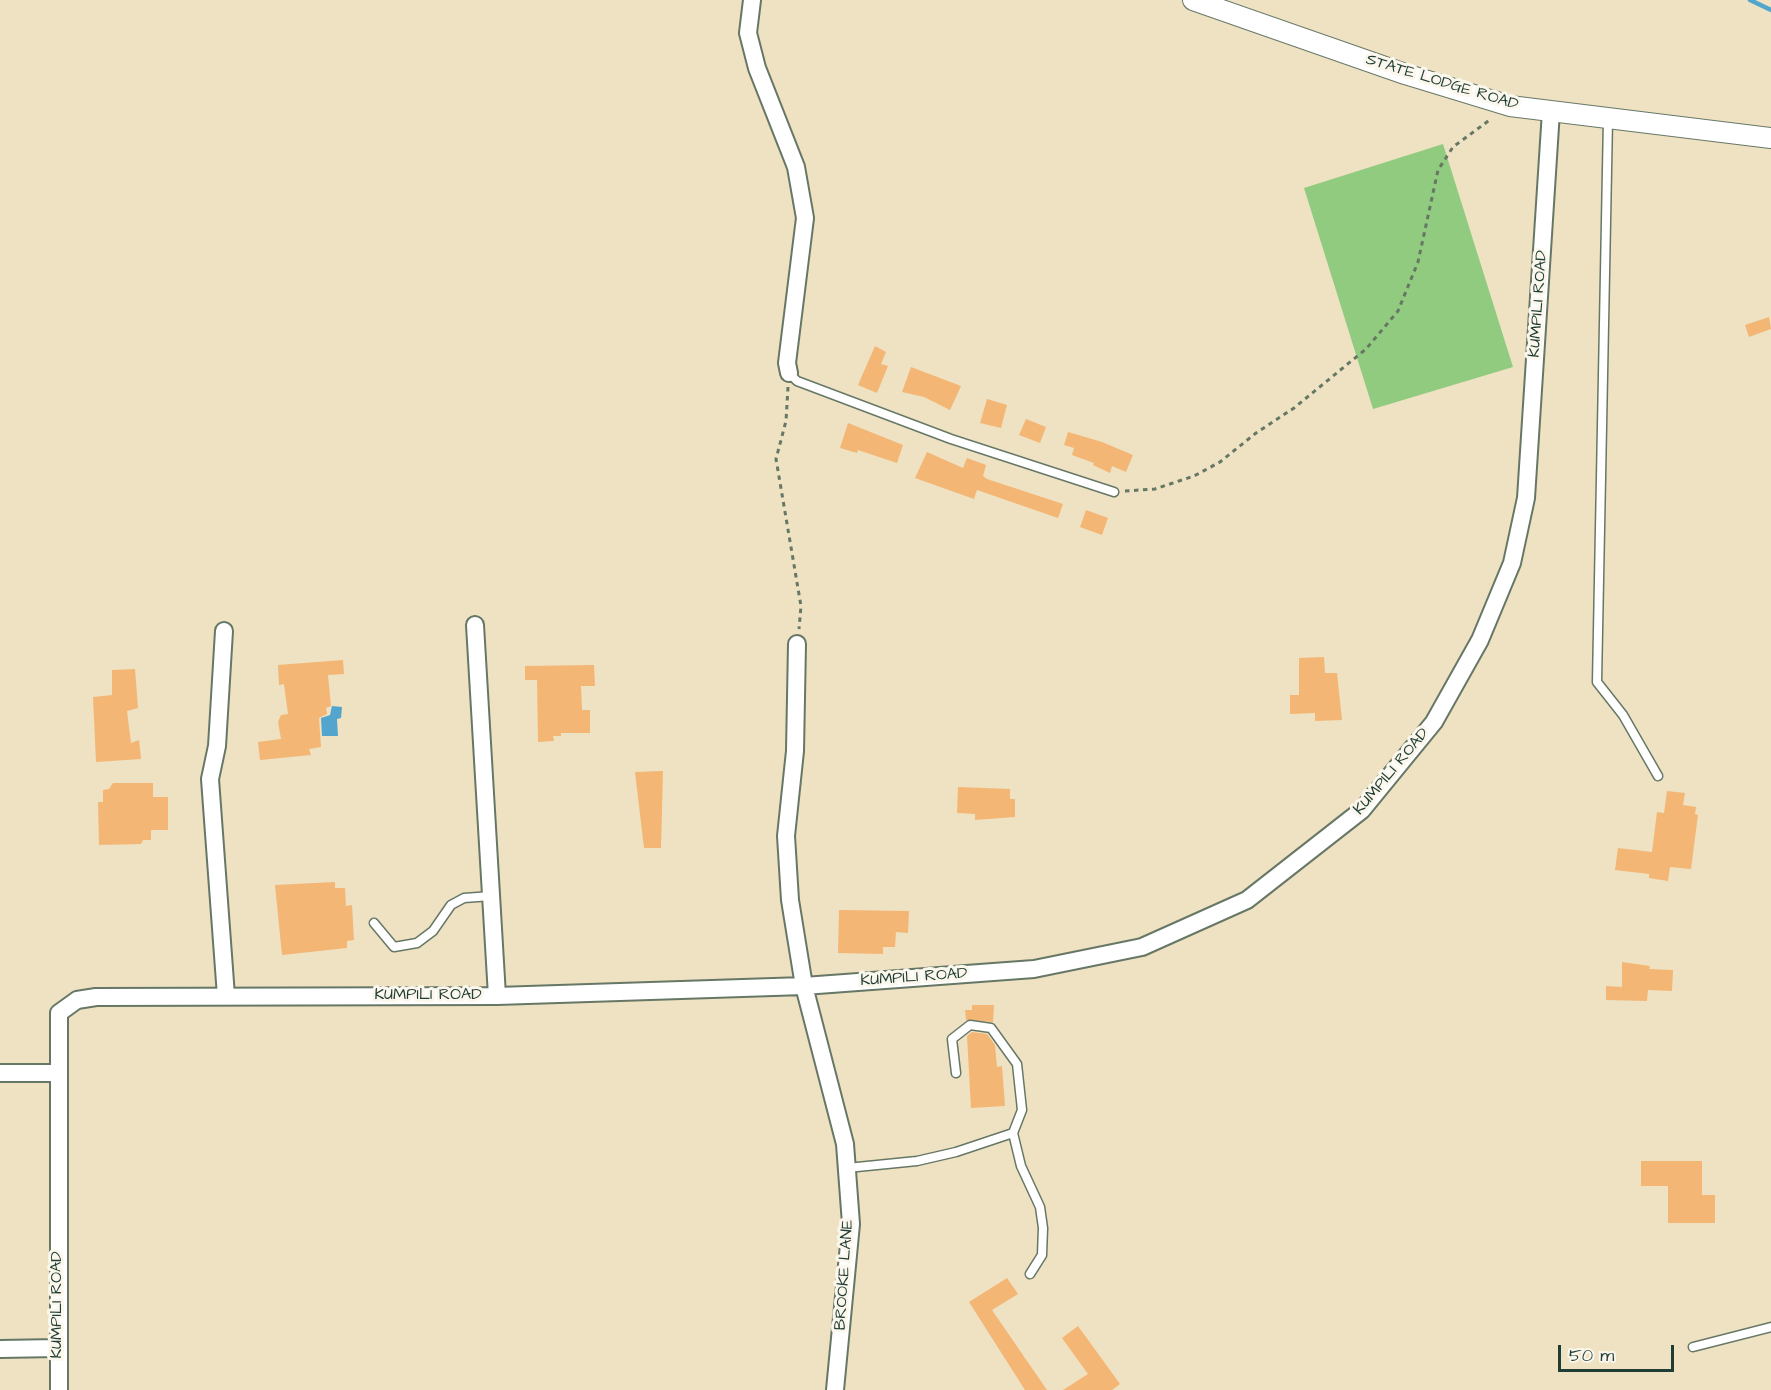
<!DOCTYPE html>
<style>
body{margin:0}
#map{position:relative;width:1771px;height:1390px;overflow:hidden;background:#eee2c2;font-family:"Architects Daughter",sans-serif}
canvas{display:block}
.scale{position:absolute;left:1558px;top:1345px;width:116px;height:27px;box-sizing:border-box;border:3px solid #1f3d34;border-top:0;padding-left:8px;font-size:18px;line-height:21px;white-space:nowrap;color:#1f3d34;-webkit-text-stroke:4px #fbf7ec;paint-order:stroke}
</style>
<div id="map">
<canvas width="1771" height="1390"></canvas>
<div class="scale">50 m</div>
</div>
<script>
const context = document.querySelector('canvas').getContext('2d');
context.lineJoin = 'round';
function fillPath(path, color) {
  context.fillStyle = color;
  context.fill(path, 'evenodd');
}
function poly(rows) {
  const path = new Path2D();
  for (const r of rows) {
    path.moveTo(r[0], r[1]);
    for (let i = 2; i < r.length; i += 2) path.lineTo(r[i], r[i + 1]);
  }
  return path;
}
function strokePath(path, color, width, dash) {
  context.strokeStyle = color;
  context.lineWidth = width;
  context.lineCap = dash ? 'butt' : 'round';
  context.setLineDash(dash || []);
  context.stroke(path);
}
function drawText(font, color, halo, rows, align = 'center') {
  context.font = font + ' "Architects Daughter",sans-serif';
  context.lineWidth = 6;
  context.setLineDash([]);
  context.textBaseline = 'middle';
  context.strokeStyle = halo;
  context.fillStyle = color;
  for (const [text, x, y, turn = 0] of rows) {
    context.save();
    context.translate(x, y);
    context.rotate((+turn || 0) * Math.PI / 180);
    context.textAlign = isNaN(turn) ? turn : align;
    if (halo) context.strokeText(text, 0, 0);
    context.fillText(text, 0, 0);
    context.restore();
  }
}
fillPath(poly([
 [1443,144,1513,367,1373,409,1304,188]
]), '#91cb7f');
fillPath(poly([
 [332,706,342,707,341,718,337,719,338,736,322,736,321,718,330,715]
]), '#53a5ce');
strokePath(poly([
 [1750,0,1771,10]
]), '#53a5ce', 4.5);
fillPath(poly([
 [1769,317,1771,329,1749,337,1745,325],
 [875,346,886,352,881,364,888,366,877,393,858,385],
 [911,367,961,386,950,410,924,397,902,392],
 [987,399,1007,405,1001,428,980,423],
 [1026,419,1046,427,1040,443,1019,435],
 [848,423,903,445,897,463,858,450,857,453,840,448],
 [1068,432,1102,442,1133,455,1126,472,1112,466,1110,473,1093,465,1094,463,1072,455,1074,448,1064,445],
 [927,452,963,468,967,458,986,465,983,476,987,479,1063,504,1058,518,977,490,974,499,915,478],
 [1086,510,1108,518,1102,535,1080,527],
 [1324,657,1325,673,1337,673,1342,720,1315,721,1315,713,1290,714,1290,695,1299,695,1299,658],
 [343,660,344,674,328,675,331,706,326,708,327,714,319,718,321,747,309,749,311,755,260,760,258,742,281,739,278,722,281,715,288,714,284,684,279,685,278,665],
 [594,665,595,686,581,686,582,710,590,710,590,733,561,733,561,736,553,736,554,741,538,742,537,680,525,680,525,666],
 [135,669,138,708,127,711,131,743,139,740,141,759,96,762,93,697,112,695,112,670],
 [663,771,661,848,644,848,635,772],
 [113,783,153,783,153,797,168,797,168,830,151,830,151,840,143,840,141,844,99,845,98,802,103,802,103,790,109,789],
 [958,787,1010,789,1010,799,1015,799,1015,817,975,820,975,814,957,813],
 [1667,791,1685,793,1683,805,1696,807,1695,814,1698,815,1691,869,1670,867,1668,881,1649,878,1649,874,1615,870,1618,848,1652,852,1657,812,1664,813],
 [335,882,335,888,345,888,346,906,352,905,354,940,347,941,347,948,282,955,275,885],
 [839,910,909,911,908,933,896,932,895,947,883,947,883,954,838,953],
 [1622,962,1650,966,1649,969,1673,970,1672,991,1648,990,1647,1001,1606,1000,1606,986,1622,987],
 [972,1005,994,1005,993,1022,966,1020,965,1010,972,1010],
 [972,1032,987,1034,995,1045,997,1067,1002,1066,1005,1106,971,1108,967,1036],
 [1641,1161,1702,1161,1702,1195,1715,1195,1715,1223,1668,1223,1668,1186,1641,1186],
 [1007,1278,1018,1294,992,1310,1047,1390,1025,1390,969,1302],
 [1078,1326,1120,1384,1112,1390,1063,1390,1088,1374,1062,1338]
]), '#f3b674');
const service = poly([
 [1608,119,1597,682,1623,715,1658,776],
 [789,373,797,381,951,439,1114,492],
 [374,923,394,947,417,943,433,931,451,905,464,898,491,896],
 [1013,1133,1021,1166,1040,1207,1043,1228,1042,1255,1030,1274],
 [847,1168,917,1161,956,1152,1013,1133,1022,1110,1017,1064,991,1028,970,1025,952,1039,956,1073],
 [1693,1347,1771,1327]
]);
const minor = poly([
 [752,0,748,33,757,68,796,167,805,218,787,363,789,373],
 [475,625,497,996],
 [224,631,217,746,210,779,226,996],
 [797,644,795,751,786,836,790,900,804,986,845,1144,851,1224,835,1390],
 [0,1073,58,1073],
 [0,1349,58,1348],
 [59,1390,59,1013,77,1000,96,997,497,996,804,986,1034,969,1142,947,1247,900,1362,810,1434,722,1480,640,1512,563,1526,498,1551,111]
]);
const tertiary = poly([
 [1193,0,1405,74,1510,106,1771,138]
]);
strokePath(service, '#677766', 11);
strokePath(minor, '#677766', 20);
strokePath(tertiary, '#677766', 22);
strokePath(poly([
 [788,387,786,421,776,459,801,606,799,629],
 [1125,491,1155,489,1194,476,1220,462,1256,433,1294,408,1366,349,1398,311,1418,262,1438,170,1453,147,1491,119]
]), '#677766', 3, [4.5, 4.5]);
strokePath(service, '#fff', 8);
strokePath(minor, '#fff', 16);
strokePath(tertiary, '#fff', 20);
drawText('16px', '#1f3d34', '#fbf7ec', [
 ["STATE LODGE ROAD",1442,83,17],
 ["KUMPILI ROAD",1539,304,-86],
 ["KUMPILI ROAD",1392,772,-50],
 ["KUMPILI ROAD",914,978,-4],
 ["KUMPILI ROAD",428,996],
 ["BROOKE LANE",845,1275,-86],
 ["KUMPILI ROAD",58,1305,-90]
]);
</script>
